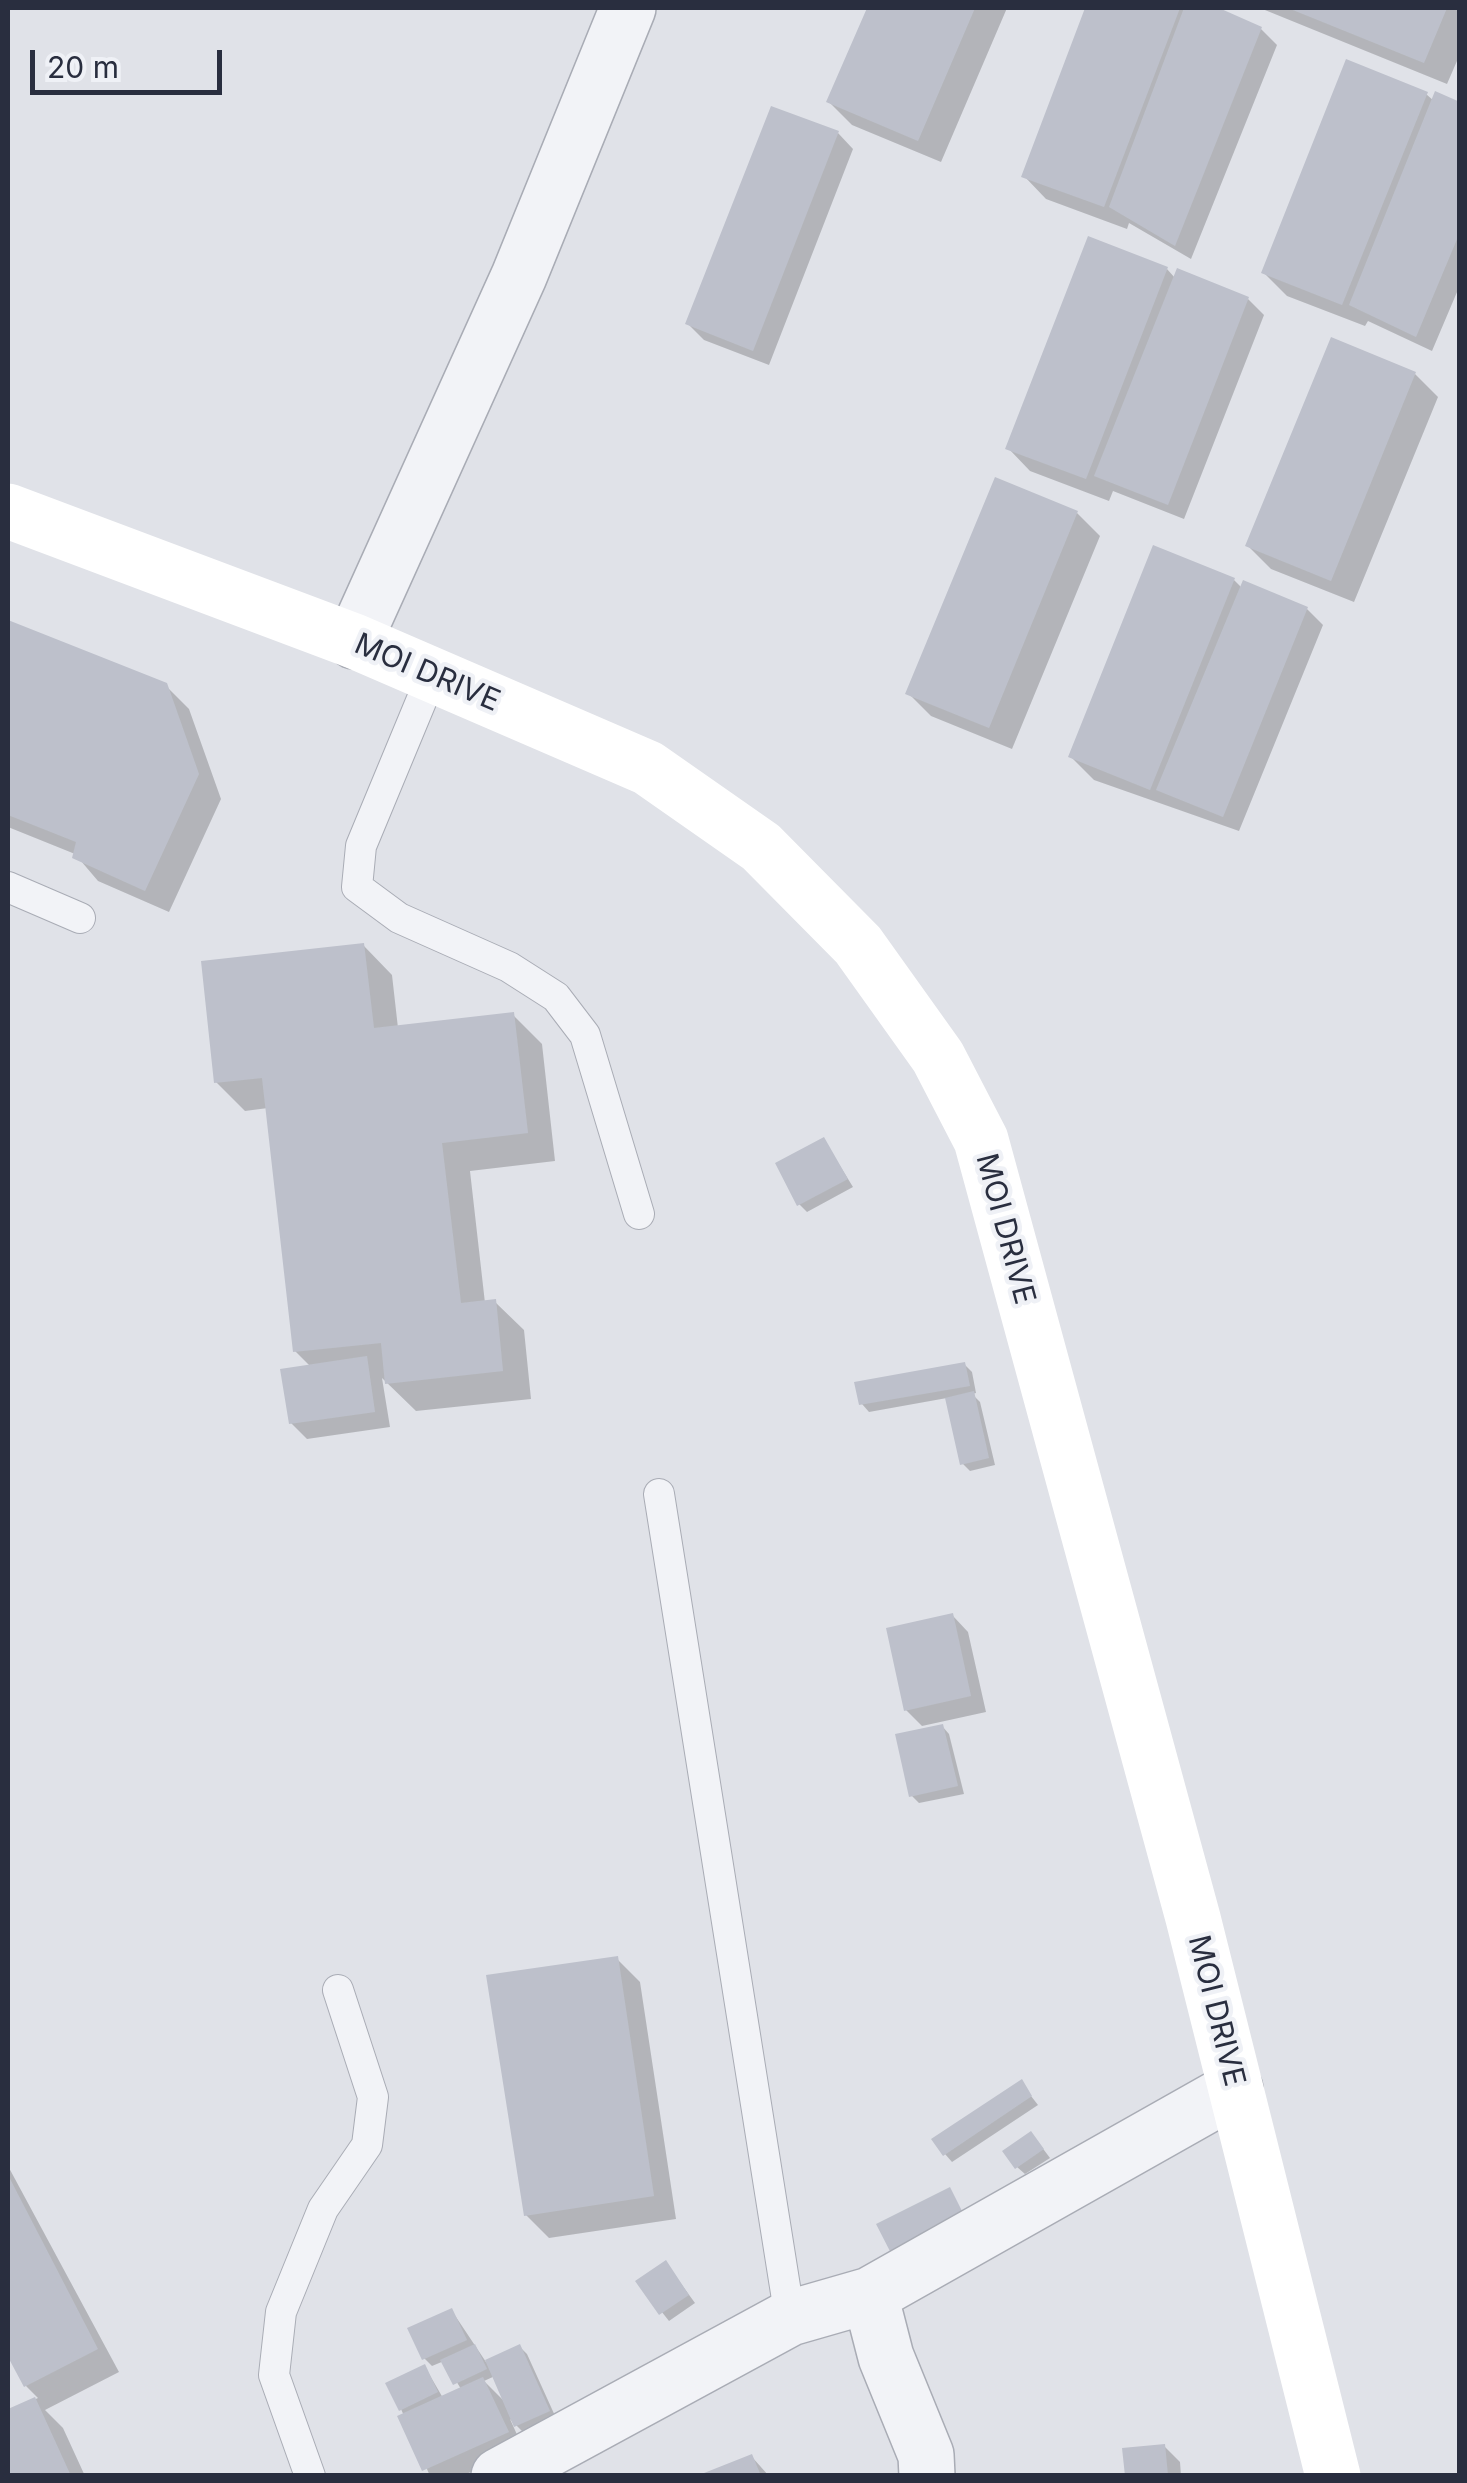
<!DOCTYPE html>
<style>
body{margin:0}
#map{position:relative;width:1467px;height:2483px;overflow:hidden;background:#e0e2e8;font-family:Inter,sans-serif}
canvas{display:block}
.frame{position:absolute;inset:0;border:10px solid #292e3f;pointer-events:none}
.scale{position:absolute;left:30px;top:50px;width:192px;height:45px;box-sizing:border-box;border:5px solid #292e3f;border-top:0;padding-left:12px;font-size:30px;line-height:35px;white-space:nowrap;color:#292e3f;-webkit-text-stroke:8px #eff1f6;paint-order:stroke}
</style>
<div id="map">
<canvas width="1467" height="2483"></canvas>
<div class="frame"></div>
<div class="scale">20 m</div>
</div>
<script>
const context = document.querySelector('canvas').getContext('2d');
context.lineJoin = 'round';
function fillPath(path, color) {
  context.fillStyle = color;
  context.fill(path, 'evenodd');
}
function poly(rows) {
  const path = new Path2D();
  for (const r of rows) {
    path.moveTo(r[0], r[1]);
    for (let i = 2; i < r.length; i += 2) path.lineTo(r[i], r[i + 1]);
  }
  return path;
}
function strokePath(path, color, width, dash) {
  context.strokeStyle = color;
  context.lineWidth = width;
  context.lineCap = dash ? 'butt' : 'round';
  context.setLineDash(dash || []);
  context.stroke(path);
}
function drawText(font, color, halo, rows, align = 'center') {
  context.font = font + ' Inter,sans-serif';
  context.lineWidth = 9;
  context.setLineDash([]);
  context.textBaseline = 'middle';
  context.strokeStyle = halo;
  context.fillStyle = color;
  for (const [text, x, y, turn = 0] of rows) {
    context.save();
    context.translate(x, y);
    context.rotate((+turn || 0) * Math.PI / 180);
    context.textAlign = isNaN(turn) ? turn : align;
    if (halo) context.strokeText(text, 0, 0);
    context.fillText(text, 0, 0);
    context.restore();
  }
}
fillPath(poly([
 [870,8,1007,8,941,162,852,125,829,102],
 [1087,8,1213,8,1261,29,1277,45,1191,259,1129,223,1127,229,1046,199,1024,176],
 [1260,8,1460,8,1460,54,1447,84],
 [1426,94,1434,101,1460,105,1460,285,1432,351,1368,321,1365,326,1287,296,1264,273],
 [838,133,853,149,769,365,704,340,688,324],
 [1167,269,1175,278,1248,299,1264,315,1184,519,1113,491,1109,501,1030,471,1008,448],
 [1415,374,1438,397,1354,602,1271,569,1248,546],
 [1077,513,1100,536,1012,749,931,716,908,693],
 [1234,580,1242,588,1307,609,1323,625,1239,831,1094,780,1071,757],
 [8,623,165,685,189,709,221,799,169,912,98,881,75,854,8,827],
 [364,946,392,975,398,1028,513,1015,542,1044,555,1161,470,1171,485,1303,495,1302,524,1330,531,1399,416,1411,382,1378,390,1427,307,1439,291,1423,311,1367,295,1351,268,1108,245,1111,216,1082],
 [824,1140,853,1187,807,1212,799,1204],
 [964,1364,972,1372,976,1393,972,1394,980,1402,995,1465,970,1471,962,1463,947,1398,869,1412,862,1404],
 [953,1616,968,1632,986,1712,922,1726,906,1710],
 [942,1726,949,1734,964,1794,919,1803,912,1796],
 [617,1959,640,1982,676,2219,549,2238,526,2215],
 [1021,2083,1038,2105,952,2162,945,2154],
 [1038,2142,1050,2158,1025,2174,1017,2167],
 [8,2166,119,2372,45,2410,63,2428,85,2476,8,2476,8,2412,38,2398,26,2386,8,2351],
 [666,2263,695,2303,669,2321,638,2282],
 [452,2311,486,2362,520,2347,527,2354,556,2418,524,2433,510,2419,523,2448,462,2476,430,2476,401,2409,425,2367,443,2398,461,2389,444,2361,432,2366,424,2358],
 [495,2376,507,2404,484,2381],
 [1164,2446,1180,2462,1181,2476,1127,2476],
 [752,2457,769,2476,705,2476]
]), '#0003');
fillPath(poly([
 [867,8,975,8,918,141,826,102],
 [1085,8,1180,8,1104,207,1021,177],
 [1184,8,1219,8,1262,27,1175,246,1109,207],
 [1288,8,1447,8,1424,63],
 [1346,59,1428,92,1342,305,1261,273],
 [1435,91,1460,102,1460,232,1416,337,1349,305],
 [771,106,839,131,753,351,685,324],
 [1088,236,1168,267,1086,479,1005,449],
 [1177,268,1249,297,1168,505,1094,476],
 [1331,337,1416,372,1331,581,1245,546],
 [995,477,1078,511,989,728,905,694],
 [1153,545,1235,578,1150,790,1068,757],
 [1243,580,1308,607,1223,817,1156,790],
 [8,620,167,683,199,774,145,891,72,858,76,842,8,815],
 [364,943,374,1028,514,1012,528,1133,442,1143,461,1303,496,1299,503,1371,385,1384,381,1343,293,1352,262,1078,214,1083,201,961],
 [824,1137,848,1179,797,1206,775,1163],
 [367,1356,375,1412,289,1424,280,1369],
 [965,1362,970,1386,859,1405,854,1382],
 [974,1391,989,1458,960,1465,945,1398],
 [953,1613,971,1696,904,1711,886,1628],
 [943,1724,958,1786,909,1797,895,1734],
 [618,1956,654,2196,524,2216,486,1975],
 [1022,2079,1032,2096,943,2156,931,2139],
 [1031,2131,1044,2149,1015,2169,1002,2151],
 [8,2175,98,2349,24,2387,8,2357],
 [950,2187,969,2225,895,2261,876,2224],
 [666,2260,689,2295,659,2315,635,2281],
 [452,2308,467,2340,422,2360,407,2328],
 [475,2344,487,2369,453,2385,440,2360],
 [520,2344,550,2411,514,2427,485,2360],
 [425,2364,438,2392,399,2411,385,2383],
 [483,2377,509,2432,422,2471,397,2416],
 [35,2397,71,2476,8,2476,8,2409],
 [1165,2444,1168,2476,1125,2476,1122,2448],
 [752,2454,761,2476,699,2476,699,2475]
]), '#bdc0cb');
const lane = poly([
 [432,675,361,846,357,887,399,918,509,967,556,997,585,1035,639,1214],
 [8,887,80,918],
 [659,1494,790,2318],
 [310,2476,274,2375,281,2312,323,2209,367,2145,373,2097,338,1990]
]);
const street = poly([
 [354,641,519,276,628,8],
 [870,2295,886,2357,926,2455,927,2476],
 [499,2476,790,2318,870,2295,1235,2089]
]);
strokePath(lane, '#a9acb5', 32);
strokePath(street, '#a9acb5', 58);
strokePath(lane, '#f2f3f7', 30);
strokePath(street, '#f2f3f7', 55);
strokePath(poly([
 [8,511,354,641,648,768,761,847,858,945,938,1057,981,1140,1193,1918,1333,2476]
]), '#fff', 55);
drawText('30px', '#292e3f', '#eff1f6', [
 ["MOI DRIVE",427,673,23],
 ["MOI DRIVE",1005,1229,75],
 ["MOI DRIVE",1216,2011,76]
]);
</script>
